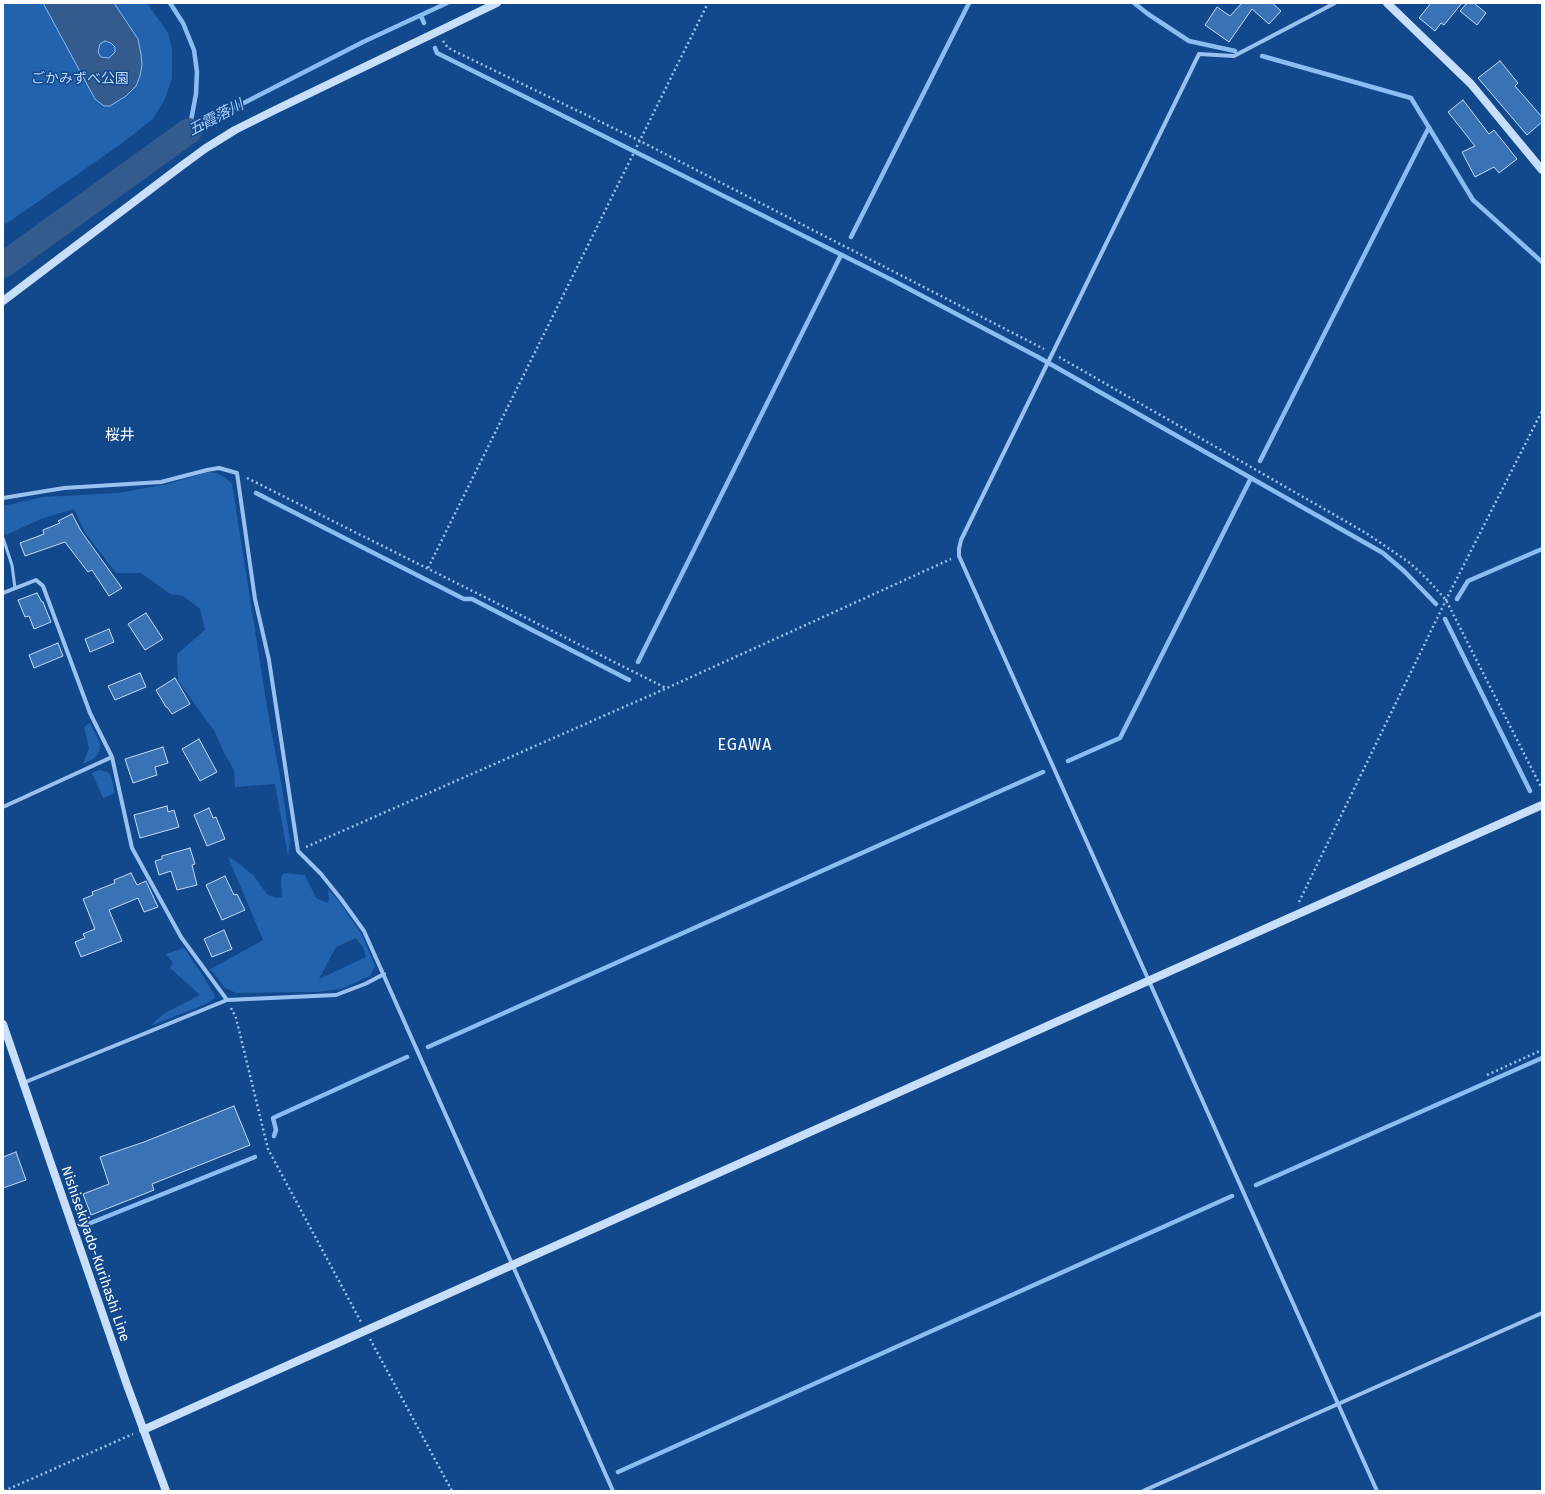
<!DOCTYPE html>
<meta charset="utf-8">
<style>
body{margin:0}
#map{position:relative;width:1545px;height:1494px;overflow:hidden;background:#12488c;font-family:"Fira Sans",sans-serif}
canvas{display:block}
.frame{position:absolute;inset:0;border:4px solid #fff;pointer-events:none}
</style>
<div id="map">
<canvas width="1545" height="1494"></canvas>
<div class="frame"></div>
</div>
<script>
const context = document.querySelector('canvas').getContext('2d');
context.lineJoin = 'round';
function fillPath(path, color) {
  context.fillStyle = color;
  context.fill(path, 'evenodd');
}
function poly(rows) {
  const path = new Path2D();
  for (const r of rows) {
    path.moveTo(r[0], r[1]);
    for (let i = 2; i < r.length; i += 2) path.lineTo(r[i], r[i + 1]);
  }
  return path;
}
function strokePath(path, color, width, dash) {
  context.strokeStyle = color;
  context.lineWidth = width;
  context.lineCap = dash ? 'butt' : 'round';
  context.setLineDash(dash || []);
  context.stroke(path);
}
function drawText(font, color, halo, rows, align = 'center') {
  context.font = font + ' "Fira Sans","Noto Sans JP",sans-serif';
  context.lineWidth = 3;
  context.setLineDash([]);
  context.textBaseline = 'middle';
  context.strokeStyle = halo;
  context.fillStyle = color;
  for (const [text, x, y, turn = 0] of rows) {
    context.save();
    context.translate(x, y);
    context.rotate((+turn || 0) * Math.PI / 180);
    context.textAlign = isNaN(turn) ? turn : align;
    if (halo) context.strokeText(text, 0, 0);
    context.fillText(text, 0, 0);
    context.restore();
  }
}
fillPath(poly([
 [3,3,147,3,168,33,172,49,172,78,165,99,153,119,121,144,3,226],
 [208,472,217,473,226,478,232,484,269,719,281,782,290,841,288,857,275,784,235,787,234,770,224,753,215,732,178,681,177,654,205,630,200,609,183,596,170,594,141,573,116,573,85,533,74,509,41,519,6,535,3,533,3,506,43,497,119,493,167,484],
 [90,723,100,743,100,749,97,755,93,759,83,764,89,748,84,727],
 [99,770,108,772,111,776,115,793,103,798,92,773],
 [228,857,237,862,253,875,268,895,277,898,282,897,281,877,284,873,305,875,316,898,328,903,329,898,328,889,338,900,362,935,375,966,370,976,341,989,317,992,236,993,225,988,213,972,209,970,263,940],
 [356,938,363,947,366,957,319,979,336,947],
 [184,948,199,970,214,994,215,998,206,1004,150,1026,165,1013,200,995,170,968,173,963,166,954]
]), '#2362ac');
const water = poly([
 [43,3,114,3,138,39,141,54,142,65,140,76,136,86,126,96,110,106,104,106,95,99,43,3],
 [105,41,111,43,115,47,115,52,109,58,101,57,98,52,100,44,105,41]
]);
fillPath(water, '#335b8e');
strokePath(water, '#8bbdf5', 1);
strokePath(poly([
 [170,3,183,23,194,50,197,72,196,94,189,131],
 [1134,3,1148,14,1189,41,1235,51],
 [421,16,424,23],
 [435,48,437,53,892,280,1038,357,1383,553,1404,571,1436,604],
 [1262,56,1411,98,1473,200,1542,262],
 [189,131,363,42,447,3],
 [851,237,969,3],
 [1260,461,1429,127],
 [256,493,464,599,472,599,629,680],
 [1457,599,1468,581,1542,549],
 [1445,619,1530,791],
 [638,662,841,255],
 [1068,761,1120,738,1251,478],
 [428,1047,1043,772],
 [274,1136,276,1130,273,1118,407,1057],
 [1256,1185,1542,1058],
 [88,1224,255,1157],
 [618,1472,1232,1196]
]), '#8bbdf5', 4.5);
strokePath(poly([
 [3,265,189,131]
]), '#335b8e', 26);
const building = poly([
 [1242,3,1272,3,1281,11,1269,24,1252,9,1229,42,1205,25,1217,7,1230,16,1242,3],
 [1431,3,1462,3,1444,25,1441,23,1435,31,1419,18,1431,3],
 [1467,3,1474,3,1486,13,1477,25,1460,11,1467,3],
 [1500,61,1518,83,1515,86,1542,117,1542,122,1527,135,1478,78,1500,61],
 [1463,100,1489,134,1494,130,1517,159,1499,173,1494,167,1475,177,1462,152,1475,146,1448,112,1463,100],
 [72,514,81,531,122,588,109,596,92,570,88,572,65,542,25,556,20,543,44,534,43,530,60,523,58,521,72,514],
 [37,593,42,602,43,602,51,622,34,629,29,616,25,617,18,600,37,593],
 [146,613,163,639,145,650,128,624,146,613],
 [109,629,114,642,90,652,85,639,109,629],
 [58,643,63,656,34,668,29,655,58,643],
 [140,673,146,687,115,700,108,686,140,673],
 [175,678,190,704,172,714,167,707,166,707,156,690,175,678],
 [199,739,217,772,200,781,182,749,199,739],
 [163,747,168,763,155,767,157,775,133,783,125,759,163,747],
 [167,806,168,812,174,810,179,827,140,838,134,815,167,806],
 [209,808,213,818,216,817,225,839,207,846,194,815,209,808],
 [190,848,195,864,192,865,197,885,177,890,171,871,159,875,155,861,162,859,162,856,190,848],
 [131,873,137,885,146,881,158,907,144,912,138,898,109,910,122,941,81,957,75,942,85,938,83,934,95,929,83,899,93,895,92,892,115,883,114,880,131,873],
 [225,876,234,895,237,894,245,910,222,920,206,885,225,876],
 [224,930,232,949,212,957,204,939,224,930],
 [234,1106,250,1145,152,1184,154,1190,91,1215,83,1194,109,1184,100,1157,144,1142,234,1106],
 [16,1152,26,1180,3,1188,3,1157,16,1152]
]);
fillPath(building, '#3a72b6');
strokePath(building, '#c0dcfc', 1);
strokePath(poly([
 [443,41,448,48,640,141,1044,349],
 [1059,357,1366,533,1410,563,1428,580,1446,600,1542,789],
 [247,478,666,688],
 [428,568,708,3],
 [306,847,667,688,951,559],
 [1299,902,1446,600,1542,411],
 [231,1008,236,1018,268,1149,361,1322],
 [1487,1075,1542,1050],
 [370,1339,452,1491],
 [4,1491,133,1434]
]), '#9ac2f1', 2.5, [2, 3]);
strokePath(poly([
 [3,538,12,565,15,588]
]), '#9ac2f1', 3);
strokePath(poly([
 [1335,3,1234,56,1199,54,961,540,959,549,959,556,1377,1491],
 [3,498,64,488,161,482,207,470,219,468,237,473,255,599,269,660,298,851,321,874,341,899,364,931,613,1491],
 [3,593,36,580,43,586,90,713,112,757,132,848,181,937,227,1000],
 [3,807,112,757],
 [23,1083,227,1000,336,995,365,984,384,974],
 [1143,1491,1542,1313]
]), '#9ac2f1', 4);
strokePath(poly([
 [1387,3,1471,84,1542,170],
 [3,301,180,167,206,148,235,130,275,110,497,3],
 [3,1024,127,1385,166,1491],
 [143,1430,1542,805]
]), '#c8dffc', 8);
drawText('14px', '#c0dcfc', '#12488c', [
 ["ごかみずべ公園",80,79]
]);
drawText('14px', '#fff', '#12488c', [
 ["Nishisekiyado-Kurihashi Line",95,1254,71]
]);
drawText('italic 15px', '#a5ccf9', '#12488c', [
 ["五霞落川",216,118,-28]
]);
drawText('15px', '#fff', '#12488c', [
 ["桜井",120,436]
]);
context.letterSpacing = '1px';
drawText('16px', '#fff', '#12488c', [
 ["EGAWA",745,746]
]);
context.letterSpacing = '0px';
</script>
